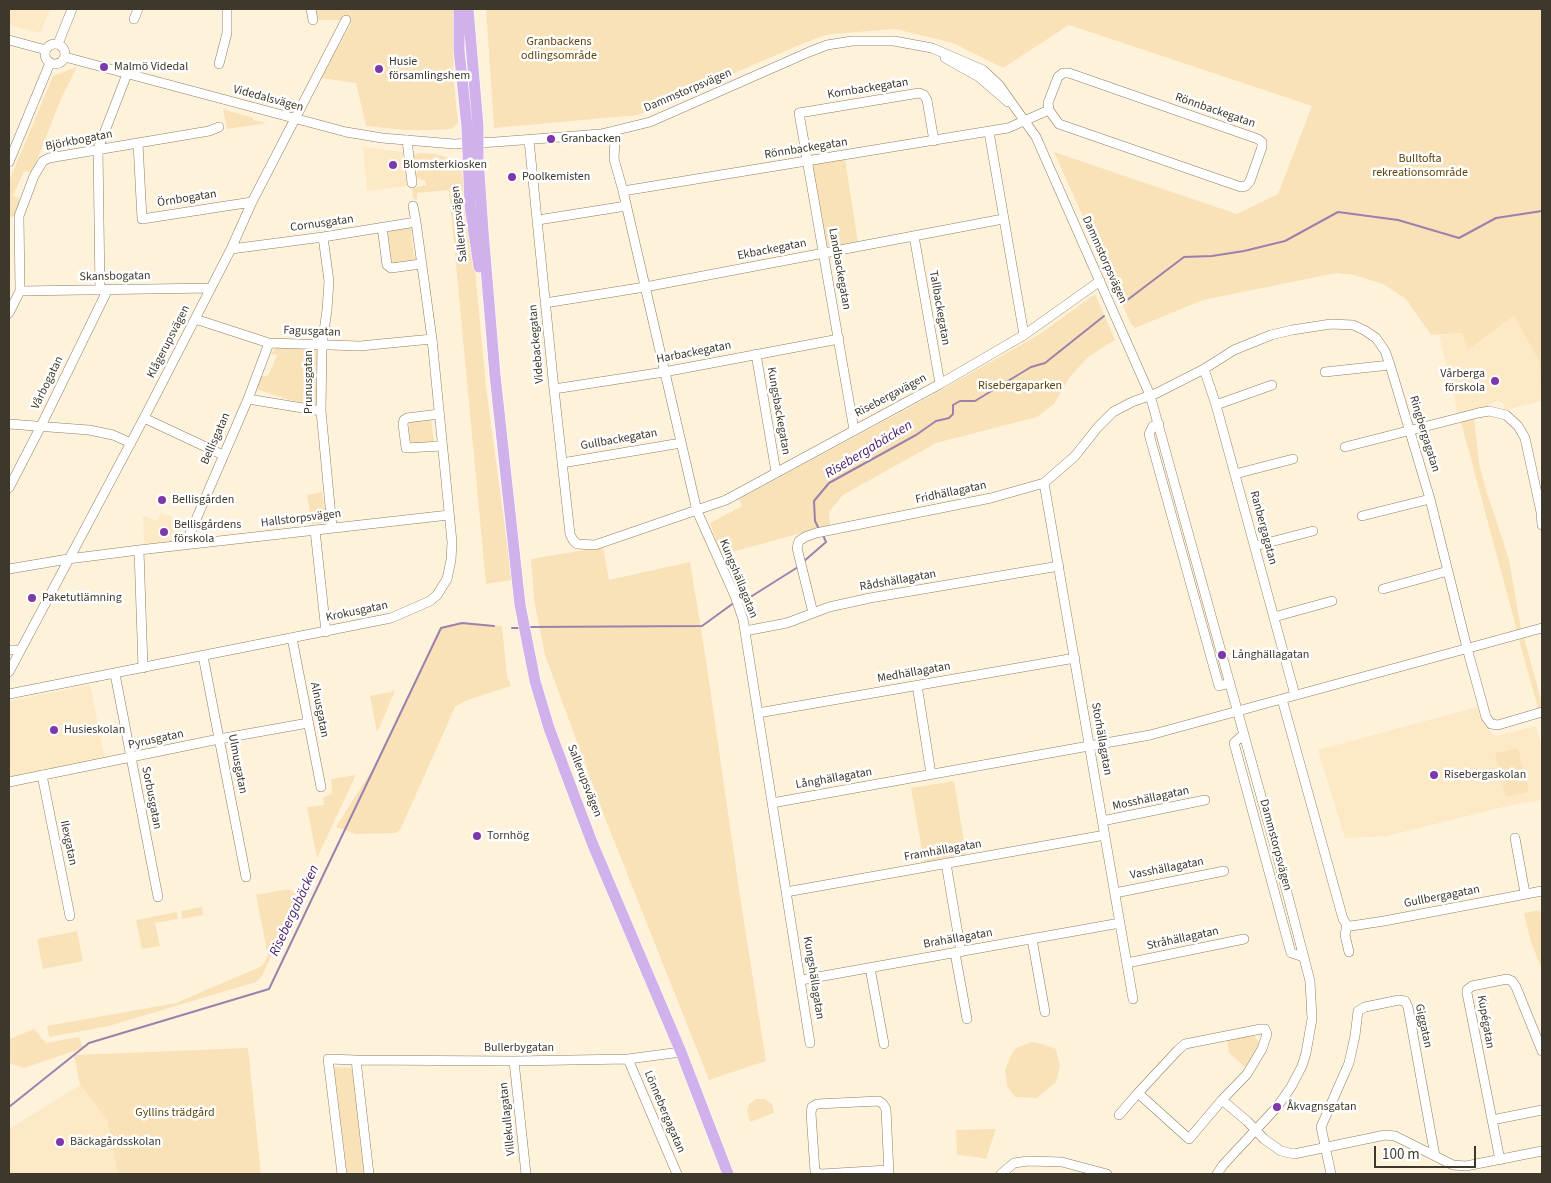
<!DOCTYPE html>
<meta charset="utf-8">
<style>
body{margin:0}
#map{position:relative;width:1551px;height:1183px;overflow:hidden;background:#fff2db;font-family:"Source Sans 3",sans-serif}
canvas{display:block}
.frame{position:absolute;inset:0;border:10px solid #3e382c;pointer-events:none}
.scale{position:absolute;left:1374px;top:1146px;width:102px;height:22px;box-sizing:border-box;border:2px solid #3e382c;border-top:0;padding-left:6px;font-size:15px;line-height:18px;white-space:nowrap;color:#3e382c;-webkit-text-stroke:4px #fff;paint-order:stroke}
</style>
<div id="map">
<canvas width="1551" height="1183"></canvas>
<div class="frame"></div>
<div class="scale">100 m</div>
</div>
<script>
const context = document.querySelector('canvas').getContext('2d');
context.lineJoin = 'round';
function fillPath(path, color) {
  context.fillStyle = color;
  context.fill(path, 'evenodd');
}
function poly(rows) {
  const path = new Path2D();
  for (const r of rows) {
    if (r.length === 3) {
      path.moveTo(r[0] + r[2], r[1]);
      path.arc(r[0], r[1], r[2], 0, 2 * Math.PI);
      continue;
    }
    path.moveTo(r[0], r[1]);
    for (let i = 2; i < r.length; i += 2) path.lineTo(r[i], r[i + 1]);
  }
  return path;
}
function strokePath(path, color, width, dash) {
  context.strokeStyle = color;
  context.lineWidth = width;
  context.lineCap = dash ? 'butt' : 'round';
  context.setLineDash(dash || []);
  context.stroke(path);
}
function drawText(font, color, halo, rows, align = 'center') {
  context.font = font + ' "Source Sans 3",sans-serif';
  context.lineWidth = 5;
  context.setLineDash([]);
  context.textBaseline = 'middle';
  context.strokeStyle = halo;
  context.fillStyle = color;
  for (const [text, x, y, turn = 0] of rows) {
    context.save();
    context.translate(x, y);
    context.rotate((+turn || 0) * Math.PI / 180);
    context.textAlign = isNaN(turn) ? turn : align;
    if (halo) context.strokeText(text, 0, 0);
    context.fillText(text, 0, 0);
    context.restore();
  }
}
fillPath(poly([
 [9,9,50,9,40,33,9,25],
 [363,147,403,152,408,186,367,191],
 [1514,316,1539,361,1541,401,1505,410,1503,403,1497,401,1483,408,1458,414,1439,335,1462,333,1469,350],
 [161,513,187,523,181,542,144,545,143,516,157,521],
 [90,685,105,758,9,777,9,701],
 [1477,707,1485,727,1496,736,1536,726,1542,749,1542,800,1507,806,1387,836,1345,838,1318,750],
 [80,1085,107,1119,118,1174,9,1174,9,1129]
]), '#fde9c5');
fillPath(poly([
 [311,9,456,9,453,74,458,123,451,129,434,130,404,130,366,126,356,83,321,78,351,23,346,20,313,20],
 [486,9,1542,9,1542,403,1541,401,1539,361,1514,316,1468,350,1462,333,1431,335,1406,299,1383,284,1354,275,1336,273,1203,300,1135,328,1131,324,1054,152,1237,214,1278,194,1312,106,1069,25,1003,68,953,43,895,29,832,34,823,36,797,46,638,115,494,128],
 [77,67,61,99,32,173,24,171,13,196,21,199,15,216,9,218,9,181,53,76],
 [223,109,253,118,253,120,267,123,227,129],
 [420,153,435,154,463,162,462,167,465,209,474,259,486,387,512,580,486,584,449,190,417,193,417,201,413,198,412,188,426,185,425,181,413,176,413,174,418,173,416,160,411,160,414,155],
 [845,159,858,243,827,248,812,165],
 [413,227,415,230,411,231,414,257,419,257,419,261,396,265,392,262,388,232,392,228],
 [1095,294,1115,340,1088,357,1070,377,1054,404,1037,417,936,443,843,495,829,512,830,525,721,555,710,523,742,506,739,499,929,397,1040,334],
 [277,346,315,348,318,353,319,365,315,365,316,389,320,389,317,406,289,400,256,389,261,376,268,376,277,355,271,354],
 [431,418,434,443,412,443,410,440,409,426,410,422,412,420],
 [1474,418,1479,463,1486,490,1509,560,1521,629,1517,631,1461,422],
 [322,492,327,522,312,525,307,495],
 [603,547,609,580,690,562,706,660,740,896,766,1061,709,1080,605,818,545,655,534,600,531,559],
 [462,623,502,626,507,676,511,686,467,700,455,707,401,828,397,833,356,834,336,827,377,762,441,628],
 [1524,638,1542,703,1542,707,1538,708,1519,640],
 [395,691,377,733,370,696],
 [1518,748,1529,792,1506,797,1495,753],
 [356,775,317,858,307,807,324,805,323,798,332,793,331,779],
 [954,781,967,860,925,867,911,788],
 [288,889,300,895,262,976,256,982,109,1026,49,1037,47,1026,176,1003,262,966,268,956,256,895],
 [202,907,203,915,182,919,181,911],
 [1540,910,1542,921,1542,970,1531,942,1524,913],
 [177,912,178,919,155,923,160,946,142,949,136,920],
 [77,931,83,961,43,969,37,939],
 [34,1029,46,1043,79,1037,83,1048,24,1068,9,1063,10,1039],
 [1253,1034,1260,1044,1247,1069,1229,1053,1227,1039],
 [1031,1042,1042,1044,1056,1049,1060,1066,1056,1082,1037,1098,1015,1097,1007,1086,1005,1070,1011,1055,1016,1048],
 [248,1048,261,1174,118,1174,107,1119,80,1085,74,1055],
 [334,1067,352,1068,364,1174,347,1174],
 [756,1099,765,1099,772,1104,774,1113,750,1122,747,1111,749,1104],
 [996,1129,986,1159,977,1157,957,1155,956,1130]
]), '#f9e2b7');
strokePath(poly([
 [1122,304,1184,257,1212,256,1244,251,1285,241,1338,212,1398,220,1459,238,1496,218,1542,211],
 [819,529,815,521,814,501,829,483,916,435,936,421,949,418,953,414,953,405,960,401,975,401,1031,367,1045,363,1104,316],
 [803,562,826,542,823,535],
 [739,601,752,596,798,567],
 [530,627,702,626,735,602],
 [512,628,520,628],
 [9,1107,89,1043,269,989,441,628,462,623,494,626]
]), '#9b81ac', 2);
const minor = poly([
 [311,9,313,20],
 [134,19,138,9],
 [9,40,46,50],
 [55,54,10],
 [58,44,72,9],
 [65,57,346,132,382,138,454,144,495,142,601,134,650,122,809,52,827,45,852,41,894,41,932,48,983,70,999,85,1036,137,1150,395,1277,854,1310,981,1312,1019,1306,1053,1302,1066,1291,1087,1277,1107,1223,1165,1217,1174],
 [945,58,979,77,1008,102],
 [219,64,227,33,227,9],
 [613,131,615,138,614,159,623,191,697,511,735,596,743,619,810,1043],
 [989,132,1024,335],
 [407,140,412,183],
 [529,140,554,389,570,534,573,540,577,544,595,545,726,500,940,384,1024,335,1100,281],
 [138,143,142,219,252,202],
 [9,162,50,63],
 [623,191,1008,128,1049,110,1059,124,1241,187,1246,186,1250,181,1262,147,1262,142,1258,139,1069,73,1063,73,1058,77,1048,103,1049,110],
 [538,220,626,206],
 [382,227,387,265,391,268,421,264],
 [914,236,940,384],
 [323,237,329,281,327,310,322,345,321,411,332,527],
 [231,249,323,237,416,222],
 [100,290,98,149,127,74],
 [20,291,211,288],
 [545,303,645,287,1003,219],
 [9,313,20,291,19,216,34,176,43,161,49,158,209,131,219,127],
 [195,319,269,343,360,346,432,339],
 [756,354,776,472],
 [1204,369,1216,405,1295,695],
 [1325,372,1390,365],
 [554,389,664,372,839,339],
 [248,399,321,411],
 [1216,405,1272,385],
 [439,414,407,418,404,420,403,424,406,448,442,446],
 [144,418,223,455],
 [9,424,89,430,113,435,131,443],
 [1159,424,1153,426,1149,434,1219,686,1230,683],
 [854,430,799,113,919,93,924,95,927,100,934,141],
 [1345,447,1478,413,1489,411,1506,415,1518,426,1525,438,1541,512,1542,525],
 [562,463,681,443],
 [1235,474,1293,459],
 [1044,483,1133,999],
 [9,488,41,426,108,289],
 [1362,516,1430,499],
 [315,530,326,632],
 [185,545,248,399,269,343],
 [1255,546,1313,531],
 [139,550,143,668],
 [9,569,68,559,139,550,449,515],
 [1383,589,1448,571],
 [813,613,797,548,799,541,805,537,816,533,991,498,1044,483,1075,456,1098,427,1113,412,1132,402,1157,393,1204,369,1234,350,1271,335,1292,330,1331,324,1353,325,1364,330,1376,338,1385,351,1390,365,1430,499,1467,648,1486,717,1491,724,1498,725,1542,712],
 [1274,617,1332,601],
 [745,631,787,623,829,607,870,598,1059,566],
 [292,638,321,787],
 [9,650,20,650],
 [203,656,246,877],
 [9,672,144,418,231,249,252,202,346,20],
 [115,674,158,897],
 [917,685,931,774],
 [9,694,391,618,430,601,437,595,447,579,451,560,452,542,432,339,416,222,413,206],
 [1282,699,1343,919,1347,925,1345,935,1349,952],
 [758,713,1075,658],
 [1244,734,1234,743,1291,953,1304,957],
 [42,775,70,916],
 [9,782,219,739,308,723],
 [772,803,1150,735,1542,628],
 [1102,821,1205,800],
 [1515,838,1525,893],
 [946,863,961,952],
 [786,892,1105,835],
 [1115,893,1224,871],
 [1347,925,1351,926,1384,921,1542,891],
 [1032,939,1045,1012],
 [955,953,967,1019],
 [1127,963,1244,939],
 [870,968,884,1044],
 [801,980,1120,923],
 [628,1059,677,1174],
 [514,1061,526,1174],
 [1222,1100,1247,1121,1264,1139,1281,1151,1294,1154,1385,1135,1395,1136,1453,1165,1466,1166,1542,1151],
 [1119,1115,1138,1093,1178,1050,1185,1044,1261,1029,1265,1029,1267,1034,1262,1049,1247,1074,1222,1100,1189,1139,1138,1093],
 [1492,1120,1542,1110],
 [1500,1160,1467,993,1467,990,1472,986,1507,979,1512,981,1516,987,1542,1051],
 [888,1170,821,1174,815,1172,811,1113,812,1107,817,1104,879,1101,883,1104,886,1109,889,1174],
 [342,1174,328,1059,356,1060],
 [369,1174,356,1060,514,1061,628,1059,681,1052],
 [1001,1174,1014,1163,1028,1161,1062,1162,1107,1174],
 [1331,1174,1321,1127,1349,1063,1355,1036,1358,1011,1365,1007,1399,1000,1405,1001,1408,1007,1435,1156]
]);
const major = poly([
 [459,9,459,50,467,127,470,206,479,267],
 [468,9,478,126,478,158,483,231,495,375,520,605,535,681,549,728,574,795,593,845,681,1052,728,1174]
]);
strokePath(minor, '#8d7f64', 10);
strokePath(major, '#fff', 12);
strokePath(minor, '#fff', 9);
strokePath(major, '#d0b1eb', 11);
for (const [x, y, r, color] of [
 [104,67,5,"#7d39ac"],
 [379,69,5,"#7d39ac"],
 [551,139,5,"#7d39ac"],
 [393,165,5,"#7d39ac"],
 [512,177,5,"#7d39ac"],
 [1495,381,5,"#7d39ac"],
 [162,500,5,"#7d39ac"],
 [164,532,5,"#7d39ac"],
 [32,598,5,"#7d39ac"],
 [1222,655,5,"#7d39ac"],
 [54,730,5,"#7d39ac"],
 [1434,775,5,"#7d39ac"],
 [477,836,5,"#7d39ac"],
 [1277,1107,5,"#7d39ac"],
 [60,1142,5,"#7d39ac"]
]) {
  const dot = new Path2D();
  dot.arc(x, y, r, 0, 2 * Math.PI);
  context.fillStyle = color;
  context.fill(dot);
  strokePath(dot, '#fff', 2);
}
drawText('12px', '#5e4408', '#fff', [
 ["Granbackens",559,42],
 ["odlingsområde",559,56],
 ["Bulltofta",1420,159],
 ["rekreationsområde",1420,173],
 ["Risebergaparken",1020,386],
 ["Gyllins trädgård",175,1113]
]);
drawText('12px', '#3e382c', '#fff', [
 ["Husie",389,62],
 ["församlingshem",389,76],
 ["Malmö Videdal",114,67],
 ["Granbacken",561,139],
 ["Blomsterkiosken",403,165],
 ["Poolkemisten",522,177],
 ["Vårberga",1485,374,"right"],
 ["förskola",1485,388,"right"],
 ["Bellisgården",172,500],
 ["Bellisgårdens",174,525],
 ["förskola",174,539],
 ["Paketutlämning",42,598],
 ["Långhällagatan",1232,655],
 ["Husieskolan",64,730],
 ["Risebergaskolan",1444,775],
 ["Tornhög",487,836],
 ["Åkvagnsgatan",1287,1107],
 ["Bäckagårdsskolan",70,1142]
], 'left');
drawText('12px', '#3e382c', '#fff', [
 ["Kornbackegatan",868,89,-9],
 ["Dammstorpsvägen",688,91,-23],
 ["Videdalsvägen",268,99,15],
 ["Rönnbackegatan",1215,111,19],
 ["Björkbogatan",79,141,-11],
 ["Rönnbackegatan",806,149,-9],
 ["Örnbogatan",187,199,-9],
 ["Cornusgatan",322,224,-8],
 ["Sallerupsvägen",460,224,-96],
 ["Ekbackegatan",772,250,-11],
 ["Dammstorpsvägen",1104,260,66],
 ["Landbackegatan",839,269,80],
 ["Skansbogatan",115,277,-1],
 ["Tallbackegatan",939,308,80],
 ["Fagusgatan",312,332,2],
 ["Klågerupsvägen",169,342,-63],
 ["Videbackegatan",537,344,-95],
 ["Harbackegatan",694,353,-11],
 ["Prunusgatan",309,382,-90],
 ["Vårbogatan",48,383,-64],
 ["Risebergavägen",891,396,-28],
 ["Kungsbackegatan",778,411,80],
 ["Ringbergagatan",1424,434,73],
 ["Bellisgatan",216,439,-66],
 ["Gullbackegatan",619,440,-10],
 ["Fridhällagatan",951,493,-12],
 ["Hallstorpsvägen",301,519,-7],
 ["Ranbergagatan",1263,528,75],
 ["Kungshällagatan",738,579,68],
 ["Rådshällagatan",898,581,-10],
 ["Krokusgatan",357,612,-12],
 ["Medhällagatan",914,673,-10],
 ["Alnusgatan",319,710,79],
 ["Storhällagatan",1101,739,80],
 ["Pyrusgatan",156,740,-12],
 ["Ulmusgatan",237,764,79],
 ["Långhällagatan",834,779,-10],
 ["Sallerupsvägen",584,781,69],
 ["Sorbusgatan",151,798,79],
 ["Mosshällagatan",1151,799,-12],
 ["Ilexgatan",68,843,78],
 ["Dammstorpsvägen",1275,845,75],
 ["Framhällagatan",943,851,-10],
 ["Vasshällagatan",1167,869,-11],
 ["Gullbergagatan",1442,897,-11],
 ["Brahällagatan",958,939,-10],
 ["Stråhällagatan",1183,939,-12],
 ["Kungshällagatan",813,978,81],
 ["Kupégatan",1485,1022,80],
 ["Giggatan",1423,1026,78],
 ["Bullerbygatan",519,1048],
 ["Lönnebergagatan",664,1112,67],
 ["Villekullagatan",508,1119,-96]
]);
drawText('italic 14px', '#481968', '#fff', [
 ["Risebergabäcken",869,450,-31],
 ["Risebergabäcken",295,911,-65]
]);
</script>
